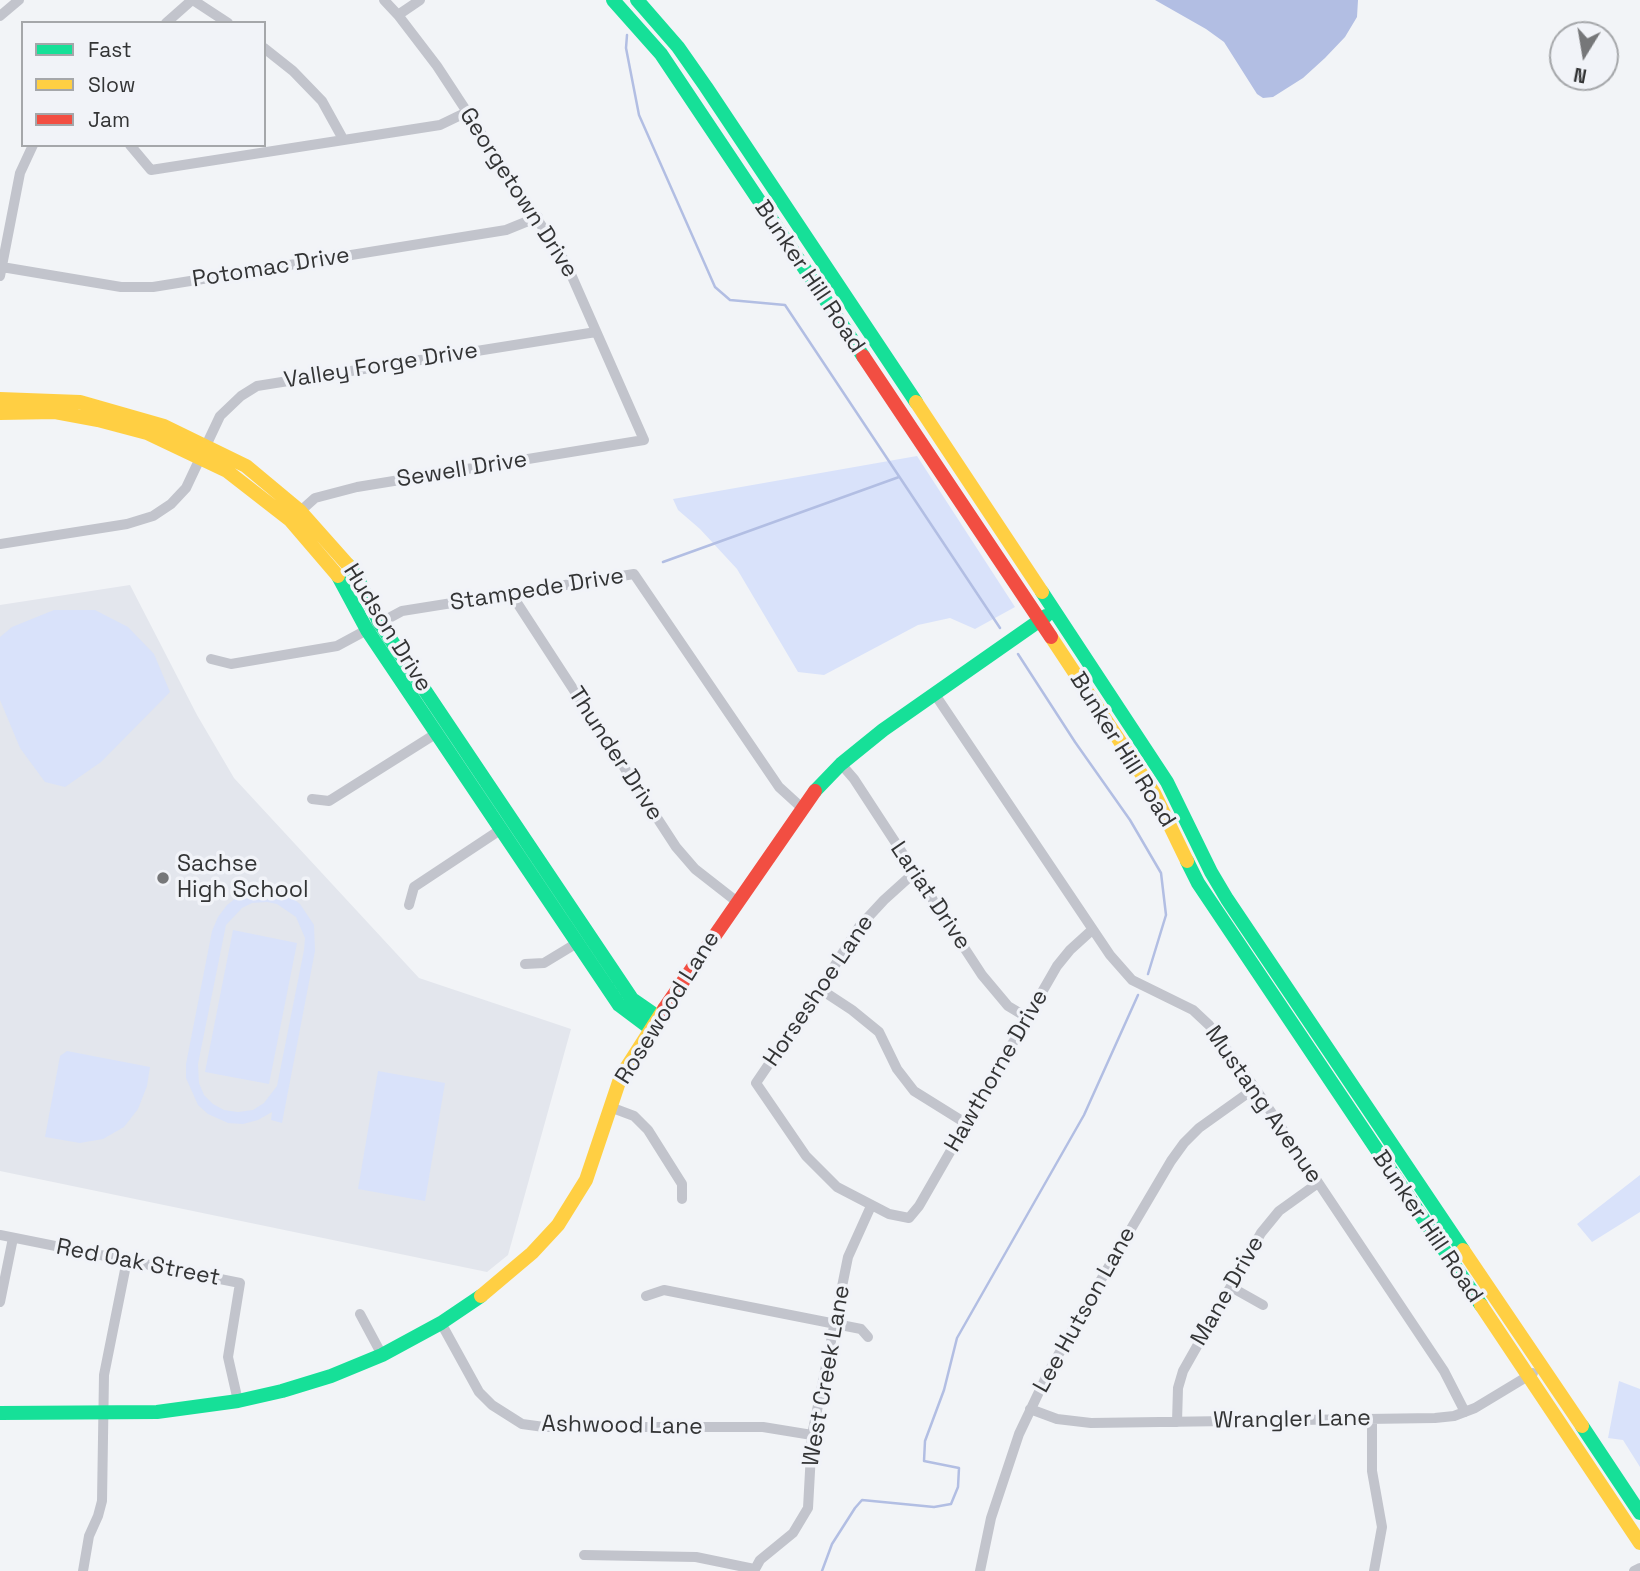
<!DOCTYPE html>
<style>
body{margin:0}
#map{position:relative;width:1640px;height:1571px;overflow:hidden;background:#f2f4f7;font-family:"Space Grotesk",sans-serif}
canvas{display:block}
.legend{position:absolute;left:21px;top:21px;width:245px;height:126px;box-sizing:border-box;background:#f1f3f8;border:2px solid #a5a7aa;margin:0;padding:9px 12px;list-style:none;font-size:21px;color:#333435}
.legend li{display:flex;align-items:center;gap:14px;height:35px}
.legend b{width:35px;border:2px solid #a5a7aa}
.north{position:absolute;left:1549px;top:21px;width:70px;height:70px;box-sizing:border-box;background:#f1f3f8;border:2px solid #a5a7aa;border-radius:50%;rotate:191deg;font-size:19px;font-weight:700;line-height:28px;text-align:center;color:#333435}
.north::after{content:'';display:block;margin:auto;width:24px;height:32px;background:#767779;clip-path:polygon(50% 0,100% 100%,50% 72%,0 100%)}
</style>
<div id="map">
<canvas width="1640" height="1571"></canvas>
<ul class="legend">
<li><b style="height:9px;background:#16e098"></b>Fast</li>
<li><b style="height:9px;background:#ffcf43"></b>Slow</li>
<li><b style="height:9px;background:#f24e42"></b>Jam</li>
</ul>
<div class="north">N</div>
</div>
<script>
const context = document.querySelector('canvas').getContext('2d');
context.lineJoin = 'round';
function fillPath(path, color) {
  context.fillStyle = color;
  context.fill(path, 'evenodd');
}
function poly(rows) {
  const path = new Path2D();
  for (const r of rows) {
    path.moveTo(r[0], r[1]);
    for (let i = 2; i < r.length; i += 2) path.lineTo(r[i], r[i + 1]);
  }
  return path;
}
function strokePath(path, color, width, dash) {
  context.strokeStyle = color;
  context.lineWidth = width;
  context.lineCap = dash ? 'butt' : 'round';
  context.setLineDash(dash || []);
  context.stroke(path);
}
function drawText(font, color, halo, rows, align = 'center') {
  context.font = font + ' "Space Grotesk",sans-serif';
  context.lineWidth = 7;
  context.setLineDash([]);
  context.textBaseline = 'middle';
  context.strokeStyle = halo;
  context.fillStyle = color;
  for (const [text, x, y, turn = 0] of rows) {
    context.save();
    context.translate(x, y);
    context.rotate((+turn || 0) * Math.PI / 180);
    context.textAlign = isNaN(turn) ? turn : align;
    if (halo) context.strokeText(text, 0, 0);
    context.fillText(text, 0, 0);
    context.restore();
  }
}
fillPath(poly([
 [130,585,197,715,234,778,419,978,571,1029,508,1255,487,1272,0,1171,0,605]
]), '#e3e6ed');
fillPath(poly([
 [917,456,1015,607,975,629,950,618,918,625,824,675,798,672,737,569,700,529,678,510,673,499],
 [54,610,95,610,128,627,154,654,170,692,101,762,65,787,45,782,20,748,0,700,0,637,12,627],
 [258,890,279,893,291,897,300,904,314,925,315,951,282,1123,271,1120,272,1112,258,1120,243,1124,228,1123,208,1114,198,1105,186,1078,186,1064,212,931,218,917,227,905,236,898],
 [267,902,277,904,296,917,305,938,304,950,277,1086,264,1103,253,1110,238,1112,224,1110,213,1104,204,1095,199,1083,198,1064,226,925,242,908,252,903],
 [233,930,297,943,269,1084,205,1072],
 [67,1051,150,1067,147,1086,138,1109,124,1127,103,1139,80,1143,45,1137,60,1056],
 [378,1071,445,1083,425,1201,358,1189],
 [1640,1175,1640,1212,1592,1242,1577,1224],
 [1619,1381,1640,1389,1640,1467,1623,1440,1608,1438]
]), '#d9e2fa');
fillPath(poly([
 [1155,0,1358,0,1357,17,1345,37,1325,58,1303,78,1273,97,1263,98,1257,94,1224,42,1206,29]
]), '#b2bee3');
strokePath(poly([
 [627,35,626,48,639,115,715,287,730,300,785,305,1000,628],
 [663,562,899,477],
 [1018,654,1075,742,1130,820,1161,873,1166,915,1148,974],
 [822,1571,832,1544,855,1508,862,1500,934,1507,951,1504,958,1487,959,1468,924,1461,925,1441,944,1390,957,1338,1084,1115,1138,995]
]), '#b2bee3', 2.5);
strokePath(poly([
 [193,0,228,23],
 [398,15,420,0],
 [0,16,19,0],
 [166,23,192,0],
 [264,48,293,71,322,101,343,139],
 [130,145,151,170,440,125,467,112],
 [2,267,121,287,153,287,506,230,538,217],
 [0,276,20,173,33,145],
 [296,515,315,498,357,487,644,440,566,263,437,66,398,15,384,0],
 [0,544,127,524,153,516,171,504,186,488,220,416,241,396,257,386,596,332],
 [510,592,676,847,695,869,736,901],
 [211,659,231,664,337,646,402,611,634,574,779,787,802,808],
 [934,693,1110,955,1132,980,1193,1010,1209,1025,1255,1088,1444,1371,1465,1412],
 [841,764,854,779,982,975,1008,1006,1028,1018],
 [312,799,329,801,437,733],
 [915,872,884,900,859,927,820,989,756,1083,806,1156,837,1187,889,1214,909,1218,919,1206,1057,966,1070,950,1092,930],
 [409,905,414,887,500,830],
 [525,964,544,963,577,943],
 [820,989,852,1010,879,1032,897,1069,914,1091,967,1124],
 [610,1107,634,1116,648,1130,682,1184,682,1199],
 [0,1235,240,1283,228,1357,238,1401],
 [1231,1287,1263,1305],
 [646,1296,664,1290,861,1329,868,1337],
 [0,1302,13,1238],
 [360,1314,382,1355],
 [441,1323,479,1392,492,1405,522,1424,544,1427,763,1427,812,1435],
 [1030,1409,1057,1419,1091,1423,1435,1418,1454,1416,1475,1408,1533,1373],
 [1372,1419,1372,1471,1382,1527,1374,1571],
 [1177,1422,1178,1388,1183,1371,1261,1233,1279,1211,1318,1183],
 [584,1555,696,1557,754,1569],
 [83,1571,89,1536,98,1516,102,1501,104,1375,127,1260],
 [754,1571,760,1560,793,1533,808,1508,812,1435,848,1257,871,1206],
 [980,1571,991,1518,1019,1434,1048,1373,1102,1278,1171,1161,1184,1143,1199,1128,1255,1088],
 [1634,1571,1640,1568]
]), '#c2c4cc', 10);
strokePath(poly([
 [613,0,661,54,863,356],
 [637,0,678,47,706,87,916,402],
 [348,565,357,577,379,622,632,999,658,1017],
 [338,576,367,630,619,1005,651,1029],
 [1042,592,1167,782,1211,872,1227,899,1463,1250],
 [815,791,841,764,883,730,1046,616],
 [1187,861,1198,883,1481,1305],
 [0,1413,157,1412,238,1401,282,1391,331,1376,382,1355,441,1323,481,1296],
 [1582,1426,1640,1513]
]), '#16e098', 14);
strokePath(poly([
 [0,399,80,402,164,426,246,466,300,511,348,565],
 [916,402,1042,592],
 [0,413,55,412,98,420,147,433,227,471,290,520,338,576],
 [1051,637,1154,793,1187,861],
 [1463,1250,1582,1426],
 [481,1296,532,1253,558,1225,586,1180,621,1076,664,1009],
 [1481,1305,1640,1543]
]), '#ffcf43', 14);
strokePath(poly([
 [863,356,1051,637],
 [664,1009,815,791]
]), '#f24e42', 14);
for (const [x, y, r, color] of [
 [163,878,7,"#767779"]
]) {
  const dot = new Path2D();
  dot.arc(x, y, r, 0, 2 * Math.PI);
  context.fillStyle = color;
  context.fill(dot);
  strokePath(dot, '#f1f3f8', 2.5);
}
drawText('23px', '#333435', '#f1f3f8', [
 ["Georgetown Drive",518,193,57],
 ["Potomac Drive",271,268,-9],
 ["Bunker Hill Road",809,277,56],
 ["Valley Forge Drive",381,366,-9],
 ["Sewell Drive",462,470,-9],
 ["Stampede Drive",537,590,-9],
 ["Hudson Drive",387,628,58],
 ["Bunker Hill Road",1122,750,58],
 ["Thunder Drive",615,754,57],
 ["Lariat Drive",930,896,56],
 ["Horseshoe Lane",819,991,-56],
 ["Rosewood Lane",668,1008,-58],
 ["Hawthorne Drive",997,1071,-60],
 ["Mustang Avenue",1263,1105,55],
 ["Bunker Hill Road",1427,1227,56],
 ["Red Oak Street",138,1263,11],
 ["Mane Drive",1228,1291,-60],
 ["Lee Hutson Lane",1085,1310,-61],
 ["West Creek Lane",827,1376,-80],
 ["Wrangler Lane",1292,1420,-1],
 ["Ashwood Lane",622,1426,1]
]);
drawText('23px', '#333435', '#f1f3f8', [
 ["Sachse",177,865],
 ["High School",177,891]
], 'left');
</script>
